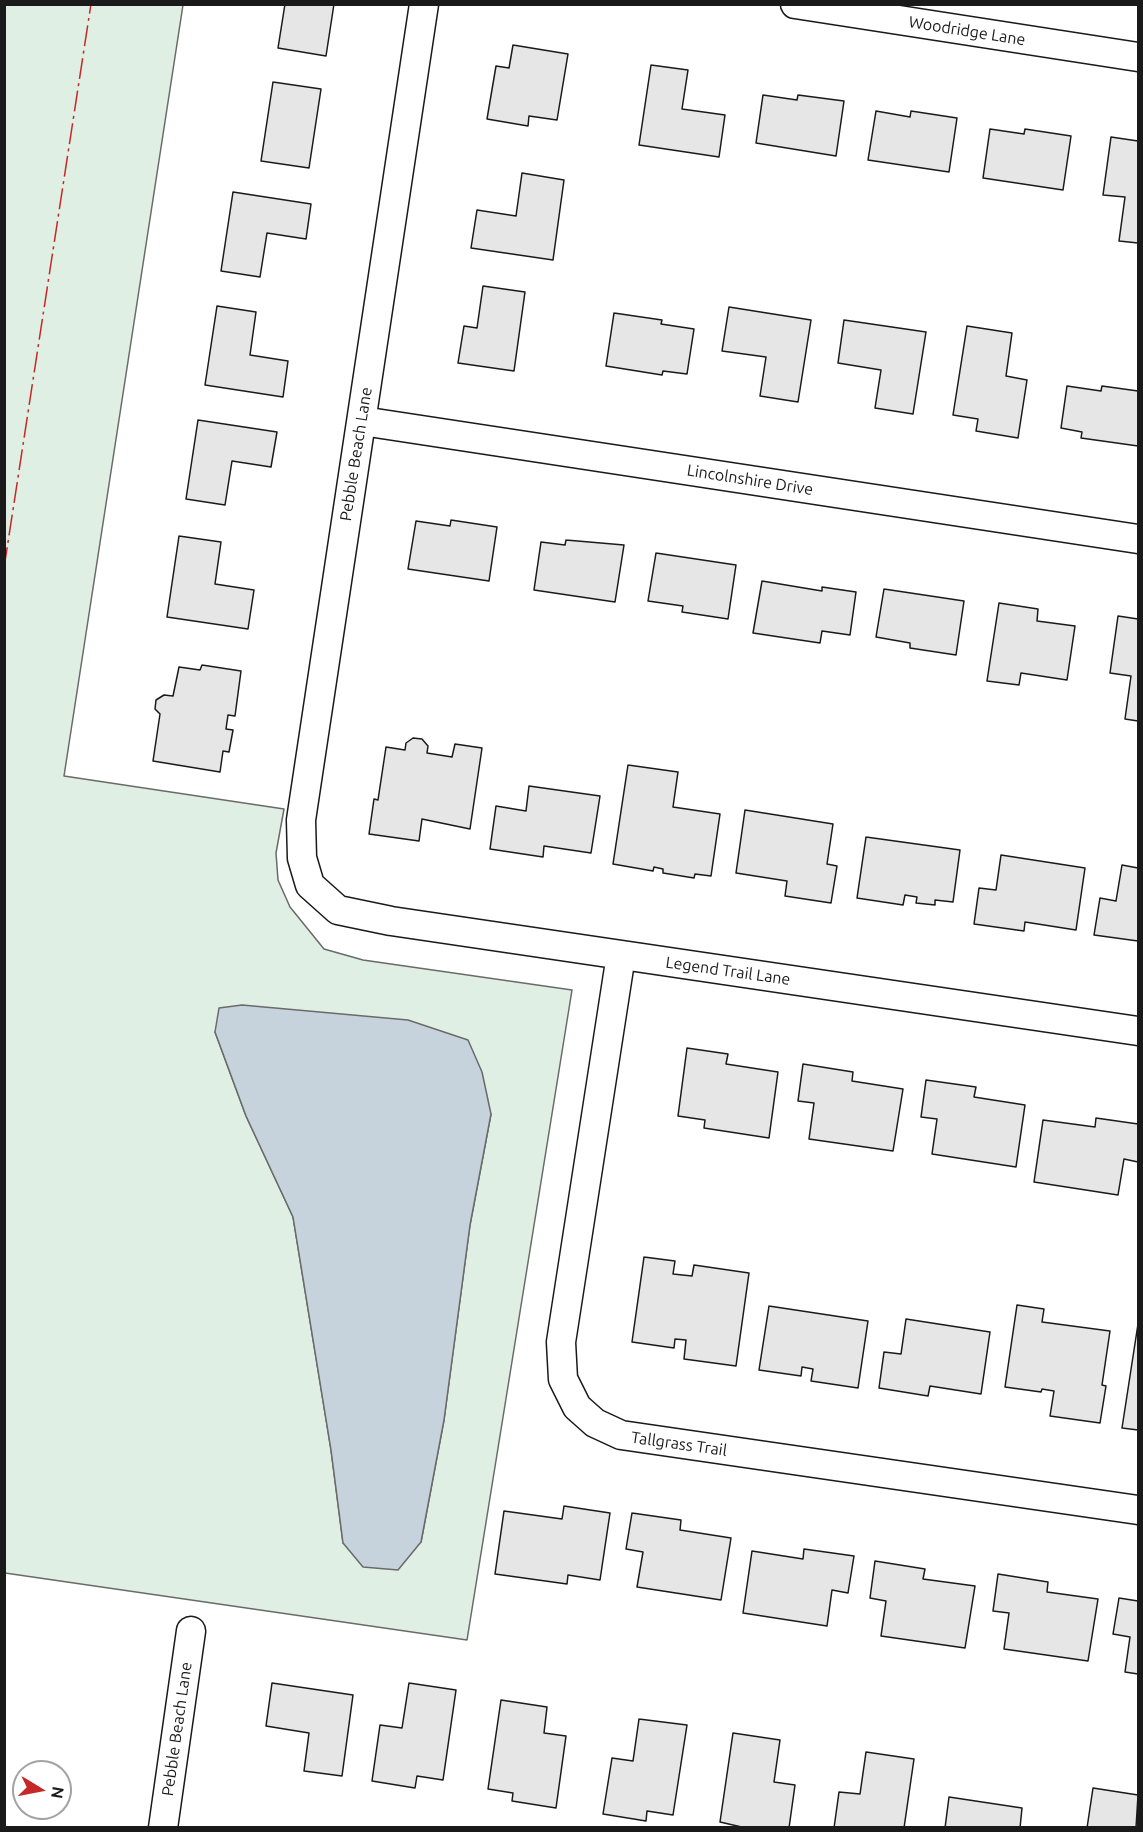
<!DOCTYPE html>
<style>
body{margin:0}
#map{position:relative;width:1143px;height:1832px;overflow:hidden;background:#fff;font-family:Ubuntu,sans-serif}
canvas{display:block}
.frame{position:absolute;inset:0;border:6px solid #1a1a1a;pointer-events:none}
.north{position:absolute;left:12px;top:1760px;width:60px;height:60px;box-sizing:border-box;background:#fff;border:2px solid #a3a3a3;border-radius:50%;rotate:100deg;font-size:16px;font-weight:700;line-height:24px;text-align:center;color:#1a1a1a}
.north::after{content:'';display:block;margin:auto;width:21px;height:27px;background:#c62828;clip-path:polygon(50% 0,100% 100%,50% 72%,0 100%)}
</style>
<div id="map">
<canvas width="1143" height="1832"></canvas>
<div class="frame"></div>
<div class="north">N</div>
</div>
<script>
const context = document.querySelector('canvas').getContext('2d');
context.lineJoin = 'round';
function fillPath(path, color) {
  context.fillStyle = color;
  context.fill(path, 'evenodd');
}
function poly(rows) {
  const path = new Path2D();
  for (const r of rows) {
    path.moveTo(r[0], r[1]);
    for (let i = 2; i < r.length; i += 2) path.lineTo(r[i], r[i + 1]);
  }
  return path;
}
function strokePath(path, color, width, dash) {
  context.strokeStyle = color;
  context.lineWidth = width;
  context.lineCap = dash ? 'butt' : 'round';
  context.setLineDash(dash || []);
  context.stroke(path);
}
function drawText(font, color, halo, rows, align = 'center') {
  context.font = font + ' Ubuntu,sans-serif';
  context.lineWidth = 4.5;
  context.setLineDash([]);
  context.textBaseline = 'middle';
  context.strokeStyle = halo;
  context.fillStyle = color;
  for (const [text, x, y, turn = 0] of rows) {
    context.save();
    context.translate(x, y);
    context.rotate((+turn || 0) * Math.PI / 180);
    context.textAlign = isNaN(turn) ? turn : align;
    if (halo) context.strokeText(text, 0, 0);
    context.fillText(text, 0, 0);
    context.restore();
  }
}
const green = poly([
 [5,5,183,5,64,776,284,809,276,853,278,880,290,907,324,949,363,960,572,990,467,1640,5,1573,5,5],
 [215,1032,491,1114,470,1225,444,1420,421,1542,343,1543,331,1450,293,1217,246,1116,215,1032]
]);
fillPath(green, '#e0efe3');
strokePath(green, '#6a6a6a', 1.5);
const water = poly([
 [242,1005,408,1020,468,1040,482,1072,491,1114,470,1225,444,1420,421,1542,398,1570,363,1567,343,1543,331,1450,293,1217,246,1116,215,1032,219,1008,242,1005]
]);
fillPath(water, '#c6d2dc');
strokePath(water, '#6a6a6a', 1.5);
const building = poly([
 [285,4,334,4,326,56,278,48,285,4],
 [513,45,568,54,557,120,529,116,528,126,487,119,496,66,509,68,513,45],
 [651,65,688,70,682,109,725,115,719,157,639,145,651,65],
 [273,82,321,89,309,168,261,161,273,82],
 [763,95,797,100,798,95,844,101,836,156,756,143,763,95],
 [876,111,910,117,911,111,957,118,949,172,868,160,876,111],
 [990,129,1024,134,1025,129,1071,136,1063,190,983,178,990,129],
 [1111,137,1138,141,1138,243,1119,241,1125,197,1103,195,1111,137],
 [522,173,564,180,553,260,471,248,477,210,516,216,522,173],
 [233,192,311,204,306,239,267,233,260,277,221,271,233,192],
 [483,286,525,292,514,371,458,363,464,326,477,328,483,286],
 [217,306,256,312,250,355,288,361,283,397,205,385,217,306],
 [729,307,811,320,798,402,760,396,766,357,722,351,729,307],
 [614,313,662,320,661,324,694,329,687,374,663,371,662,375,606,366,614,313],
 [844,320,926,332,913,414,875,408,881,370,838,363,844,320],
 [967,326,1012,333,1006,376,1027,380,1018,438,976,431,978,419,953,415,967,326],
 [1067,386,1101,391,1102,386,1138,391,1138,446,1081,438,1082,432,1061,428,1067,386],
 [198,420,277,432,271,467,232,461,225,505,186,499,198,420],
 [451,520,497,527,489,581,408,569,416,521,450,526,451,520],
 [179,536,221,542,215,584,254,590,248,629,167,617,179,536],
 [566,540,624,545,615,602,534,590,541,542,565,545,566,540],
 [656,553,736,565,728,619,682,612,683,606,648,601,656,553],
 [762,581,822,591,822,587,856,592,850,635,822,631,820,643,753,633,762,581],
 [884,589,964,601,956,655,910,648,910,643,876,637,884,589],
 [999,603,1038,609,1037,621,1075,626,1067,680,1021,673,1019,685,987,681,999,603],
 [1118,616,1138,619,1138,721,1125,719,1131,676,1110,673,1118,616],
 [202,665,241,671,235,716,228,715,226,729,233,730,229,752,223,751,220,772,153,761,160,714,155,709,156,700,164,695,173,696,179,667,200,670,202,665],
 [413,738,422,739,428,746,427,753,452,757,455,744,482,748,470,829,422,819,419,841,369,834,374,799,378,800,386,747,405,750,406,743,413,738],
 [628,765,678,772,673,807,720,814,711,876,695,874,694,878,663,873,663,869,654,867,653,871,613,864,628,765],
 [529,786,600,796,591,853,544,846,543,857,490,849,496,806,526,811,529,786],
 [745,810,833,824,827,864,837,866,831,903,785,896,787,881,736,873,745,810],
 [866,837,960,850,953,902,935,900,935,905,916,903,917,897,905,895,903,905,857,898,866,837],
 [1001,855,1085,868,1076,930,1025,922,1024,931,974,924,979,888,996,890,1001,855],
 [1122,865,1138,868,1138,941,1094,935,1100,898,1116,901,1122,865],
 [687,1048,728,1054,726,1064,778,1072,769,1138,704,1128,705,1120,678,1116,687,1048],
 [803,1064,853,1072,852,1081,903,1089,893,1151,809,1139,814,1103,798,1101,803,1064],
 [926,1080,976,1087,974,1097,1025,1105,1016,1167,932,1154,937,1119,921,1117,926,1080],
 [1096,1118,1138,1124,1138,1162,1124,1159,1118,1195,1034,1182,1043,1120,1095,1127,1096,1118],
 [644,1257,675,1261,673,1274,692,1276,694,1265,749,1273,736,1366,684,1359,686,1340,675,1339,674,1348,632,1342,644,1257],
 [1017,1305,1044,1309,1042,1322,1110,1331,1102,1385,1106,1386,1100,1423,1050,1416,1054,1391,1042,1389,1041,1392,1005,1387,1017,1305],
 [769,1306,868,1321,858,1388,811,1381,813,1369,802,1367,801,1376,759,1370,769,1306],
 [906,1319,990,1332,981,1394,930,1386,928,1396,879,1388,884,1352,901,1354,906,1319],
 [1138,1324,1138,1430,1122,1428,1138,1324],
 [564,1506,610,1513,600,1580,568,1575,567,1584,495,1574,504,1511,562,1519,564,1506],
 [632,1513,681,1520,680,1530,731,1538,721,1600,637,1587,643,1552,626,1549,632,1513],
 [804,1549,854,1556,848,1593,832,1590,827,1626,743,1613,752,1551,803,1559,804,1549],
 [875,1561,925,1569,923,1579,975,1586,965,1648,881,1636,886,1601,870,1598,875,1561],
 [998,1574,1048,1582,1047,1592,1098,1599,1088,1661,1004,1649,1009,1613,993,1611,998,1574],
 [1119,1598,1138,1601,1138,1674,1125,1672,1130,1637,1113,1634,1119,1598],
 [272,1683,353,1695,342,1776,304,1771,309,1733,266,1726,272,1683],
 [409,1683,456,1690,443,1780,417,1776,415,1788,372,1781,380,1725,402,1728,409,1683],
 [501,1700,547,1707,544,1733,566,1736,556,1808,512,1801,513,1793,488,1789,501,1700],
 [639,1719,687,1725,673,1815,647,1811,646,1821,603,1814,612,1758,633,1761,639,1719],
 [733,1733,780,1740,774,1782,795,1785,789,1828,746,1828,720,1822,733,1733],
 [866,1752,914,1759,904,1828,834,1828,839,1792,860,1794,866,1752],
 [1093,1788,1138,1795,1136,1828,1087,1828,1093,1788],
 [949,1797,1022,1808,1020,1828,945,1828,949,1797]
]);
fillPath(building, '#e6e6e6');
strokePath(building, '#1a1a1a', 1.5);
const minor = poly([
 [424,4,301,820,302,858,310,885,338,910,391,921,1138,1031],
 [795,4,1138,57],
 [362,421,1138,539],
 [621,955,561,1342,563,1379,577,1407,595,1423,621,1435,1138,1510],
 [163,1828,191,1631]
]);
strokePath(minor, '#1a1a1a', 31);
strokePath(minor, '#fff', 28);
strokePath(poly([
 [4,568,91,4]
]), '#c62828', 1.5, [21, 4.5, 3, 4.5]);
drawText('16px', '#1a1a1a', '#fff', [
 ["Woodridge Lane",967,31,9],
 ["Pebble Beach Lane",356,454,-81],
 ["Lincolnshire Drive",750,480,9],
 ["Legend Trail Lane",728,971,8],
 ["Tallgrass Trail",679,1444,8],
 ["Pebble Beach Lane",177,1729,-82]
]);
</script>
